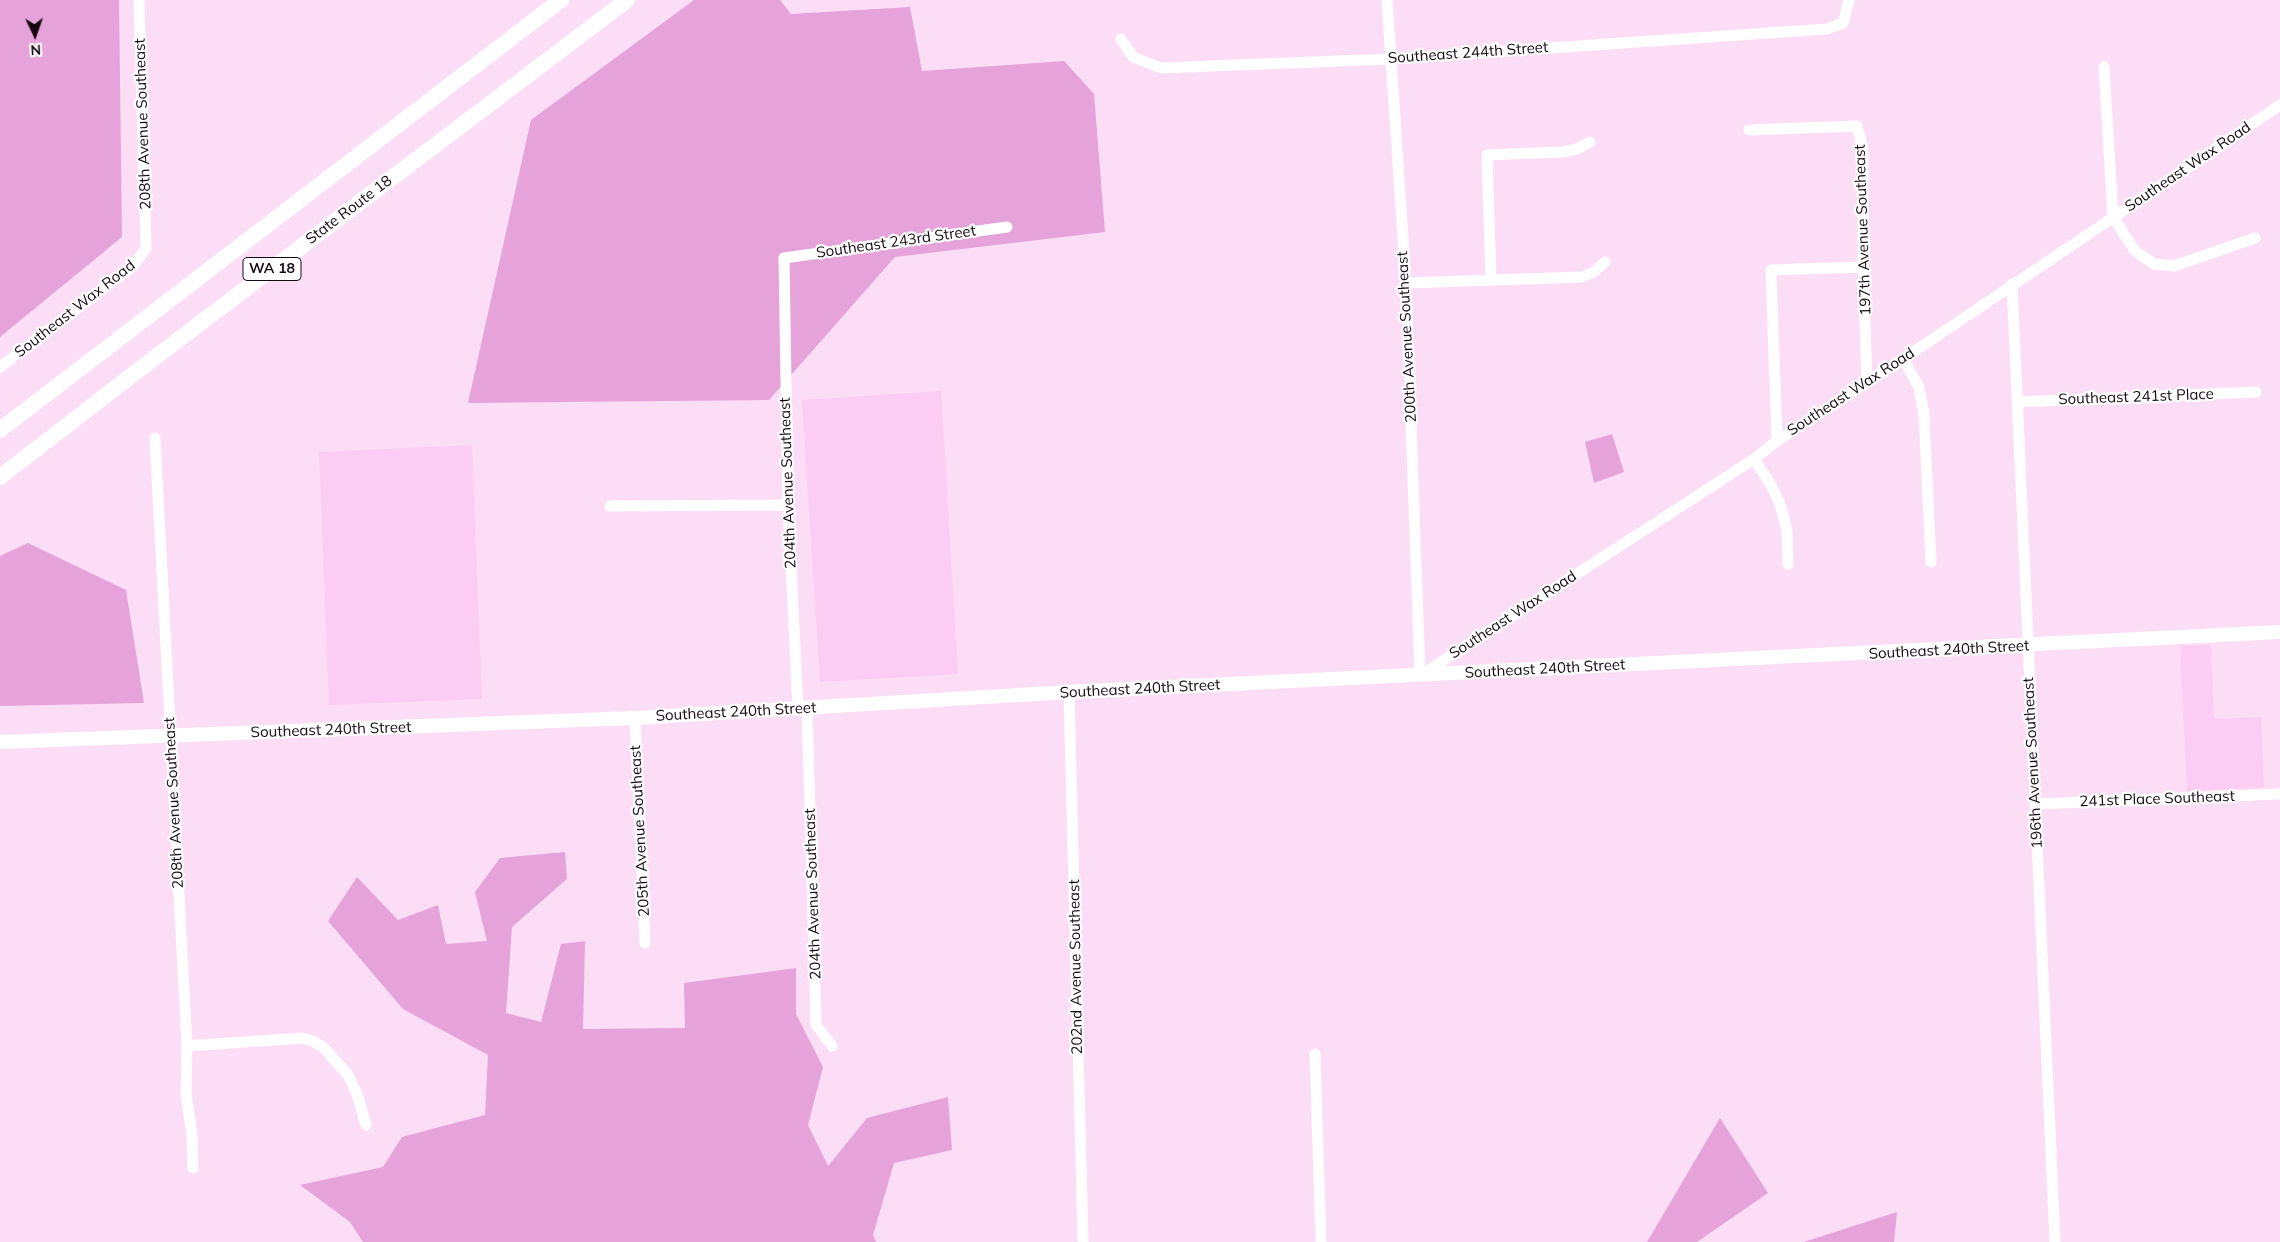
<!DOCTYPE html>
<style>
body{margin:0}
#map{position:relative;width:2280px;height:1242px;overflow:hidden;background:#fcddf6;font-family:Mulish,sans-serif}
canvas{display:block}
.north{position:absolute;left:10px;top:10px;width:50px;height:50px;-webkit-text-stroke:4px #fff;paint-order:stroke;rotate:177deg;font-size:14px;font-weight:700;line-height:20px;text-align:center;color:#150813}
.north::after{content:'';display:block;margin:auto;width:18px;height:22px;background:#150813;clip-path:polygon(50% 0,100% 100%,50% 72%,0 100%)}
</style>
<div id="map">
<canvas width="2280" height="1242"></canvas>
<div class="north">N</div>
</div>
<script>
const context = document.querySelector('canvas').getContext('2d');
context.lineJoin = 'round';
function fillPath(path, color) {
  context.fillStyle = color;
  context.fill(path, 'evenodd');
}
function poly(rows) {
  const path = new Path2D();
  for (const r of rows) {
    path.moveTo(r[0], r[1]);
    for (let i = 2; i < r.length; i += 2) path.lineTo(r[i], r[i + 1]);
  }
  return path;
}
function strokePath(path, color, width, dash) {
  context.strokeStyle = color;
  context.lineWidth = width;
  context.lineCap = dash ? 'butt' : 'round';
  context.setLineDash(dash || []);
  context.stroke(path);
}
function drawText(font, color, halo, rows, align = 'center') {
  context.font = font + ' Mulish,sans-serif';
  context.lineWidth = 4.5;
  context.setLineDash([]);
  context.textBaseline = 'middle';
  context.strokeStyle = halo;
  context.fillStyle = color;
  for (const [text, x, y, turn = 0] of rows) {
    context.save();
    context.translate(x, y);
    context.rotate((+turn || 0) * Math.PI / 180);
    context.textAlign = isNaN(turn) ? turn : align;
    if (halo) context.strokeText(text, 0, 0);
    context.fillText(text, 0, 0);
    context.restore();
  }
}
fillPath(poly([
 [941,391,958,674,820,682,802,400],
 [472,445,482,699,329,705,319,452],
 [2211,645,2214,719,2261,717,2264,787,2187,791,2180,646]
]), '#fbcdf2');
fillPath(poly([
 [0,0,119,0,122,237,0,337],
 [694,0,780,0,791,14,910,7,922,71,1064,61,1094,94,1105,232,895,257,769,400,468,403,531,120],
 [1612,434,1624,472,1594,483,1585,442],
 [28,543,126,590,144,703,0,706,0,556],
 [565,852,567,879,512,927,506,1013,541,1022,561,944,585,941,583,1029,685,1028,684,983,796,968,796,1014,823,1067,808,1125,828,1166,867,1118,948,1097,952,1150,894,1163,873,1235,876,1242,363,1242,350,1222,300,1185,383,1167,402,1137,485,1115,488,1055,403,1009,328,921,357,877,398,920,438,905,446,944,487,941,475,892,500,858],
 [1720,1118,1768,1193,1697,1242,1647,1242],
 [1897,1212,1894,1242,1804,1242]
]), '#e5a3d9');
strokePath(poly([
 [1387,0,1406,283,1420,675],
 [1121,39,1133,57,1161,68,1390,59,1827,29,1843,23,1849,0],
 [2104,67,2113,217,2135,251,2154,264,2174,266,2255,238],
 [1749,130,1857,126,1863,149,1863,267,1867,383],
 [1491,280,1487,155,1562,152,1577,149,1590,142],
 [1406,283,1582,277,1594,272,1605,262],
 [2012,284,2055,1242],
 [1903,359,1919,387,1924,415,1931,562],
 [0,367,133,266,146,248,139,0],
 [2017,402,2256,392],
 [155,438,187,1046,186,1094,192,1135,193,1168],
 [1777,441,1771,270,1863,267],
 [1754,459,1771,485,1780,504,1787,530,1788,564],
 [610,506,788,505],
 [1421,675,1754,459,1777,441,1903,359,2280,105],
 [1069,692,1083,1242],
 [807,707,816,1025,832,1046],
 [798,708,788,505,784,258,1007,227],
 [635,718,645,943],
 [2035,804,2280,794],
 [187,1046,302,1038,313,1041,323,1047,348,1075,357,1094,366,1125],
 [1315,1054,1321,1242]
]), '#fff', 11);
strokePath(poly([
 [0,742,635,718,1069,692,2280,632]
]), '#fff', 14);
strokePath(poly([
 [0,430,561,0],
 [0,477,153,359,627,0]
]), '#fff', 16);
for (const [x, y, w] of [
 [272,269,58]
]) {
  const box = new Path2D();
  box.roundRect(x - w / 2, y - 11.5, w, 23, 4);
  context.fillStyle = '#fff';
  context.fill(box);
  strokePath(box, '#150813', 1);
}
drawText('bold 14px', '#150813', null, [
 ["WA 18",272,269]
]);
drawText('15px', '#150813', '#fff', [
 ["Southeast 244th Street",1468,53,-4],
 ["208th Avenue Southeast",143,124,-92],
 ["Southeast Wax Road",2188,167,-34],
 ["State Route 18",349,210,-37],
 ["197th Avenue Southeast",1863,230,-92],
 ["Southeast 243rd Street",896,242,-8],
 ["Southeast Wax Road",75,309,-38],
 ["200th Avenue Southeast",1407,337,-93],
 ["Southeast Wax Road",1851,392,-33],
 ["Southeast 241st Place",2136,397,-2],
 ["204th Avenue Southeast",788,483,-92],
 ["Southeast Wax Road",1513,615,-33],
 ["Southeast 240th Street",1949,650,-3],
 ["Southeast 240th Street",1545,669,-3],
 ["Southeast 240th Street",1140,689,-3],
 ["Southeast 240th Street",736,712,-3],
 ["Southeast 240th Street",331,730,-2],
 ["196th Avenue Southeast",2033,763,-93],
 ["241st Place Southeast",2157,799,-2],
 ["208th Avenue Southeast",174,803,-93],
 ["205th Avenue Southeast",640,831,-93],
 ["204th Avenue Southeast",813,894,-92],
 ["202nd Avenue Southeast",1076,967,-91]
]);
</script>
